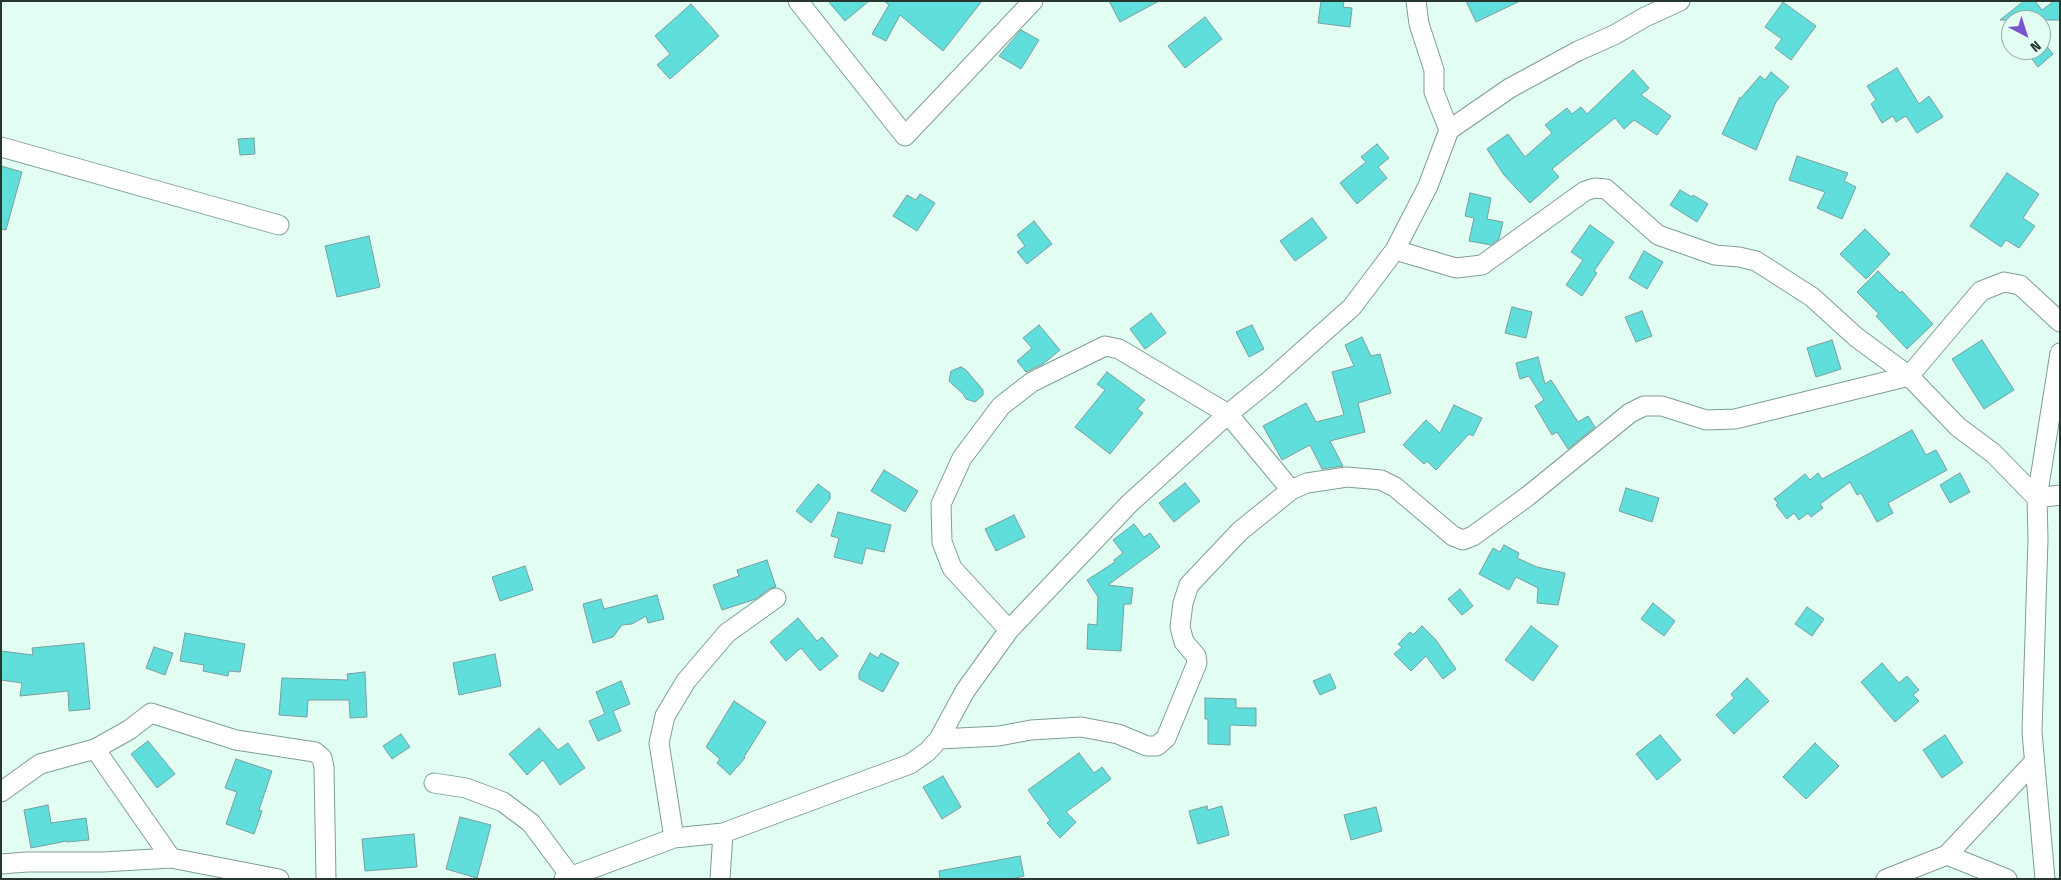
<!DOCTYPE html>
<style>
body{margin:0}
#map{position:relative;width:2061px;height:880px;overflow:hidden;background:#e2fef2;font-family:"Fira Sans Condensed",sans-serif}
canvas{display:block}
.frame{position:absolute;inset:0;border:2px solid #283630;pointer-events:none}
.north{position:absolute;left:2001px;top:10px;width:50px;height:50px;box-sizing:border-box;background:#e2fef2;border:1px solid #98aea4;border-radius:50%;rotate:140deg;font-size:14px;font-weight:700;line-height:20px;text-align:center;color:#283630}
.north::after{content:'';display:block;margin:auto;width:18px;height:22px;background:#7b55cf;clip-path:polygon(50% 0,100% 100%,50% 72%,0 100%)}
</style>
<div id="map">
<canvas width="2061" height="880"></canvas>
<div class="frame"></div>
<div class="north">N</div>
</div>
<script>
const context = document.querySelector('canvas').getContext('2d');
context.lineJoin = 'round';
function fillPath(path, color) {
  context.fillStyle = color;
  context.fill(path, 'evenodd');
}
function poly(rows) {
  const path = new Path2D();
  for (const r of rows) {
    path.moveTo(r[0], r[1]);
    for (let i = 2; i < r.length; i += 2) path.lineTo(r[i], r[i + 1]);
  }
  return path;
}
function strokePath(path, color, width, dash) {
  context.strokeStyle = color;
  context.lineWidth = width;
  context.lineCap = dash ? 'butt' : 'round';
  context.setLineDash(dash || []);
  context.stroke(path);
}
const building = poly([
 [828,1,869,1,845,21,828,1],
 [884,1,982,1,943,51,900,15,886,41,872,34,889,5,884,1],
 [1109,1,1159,1,1120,22,1109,1],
 [1321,1,1344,1,1343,7,1352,8,1350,27,1318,23,1321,1],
 [1466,1,1520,1,1476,22,1466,1],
 [2024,1,2035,1,2042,10,2054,1,2060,1,2060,20,2000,20,2024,1],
 [1783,2,1816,26,1791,60,1775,48,1782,39,1765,27,1783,2],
 [691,4,719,36,670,79,657,65,670,54,655,36,691,4],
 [1205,17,1222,39,1185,68,1168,46,1205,17],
 [1021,30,1039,40,1021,69,999,56,1021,30],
 [2044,43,2053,54,2038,67,2032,59,2032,53,2035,50,2041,50,2041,45,2044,43],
 [1897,68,1919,104,1929,96,1943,117,1917,133,1906,116,1896,122,1893,116,1882,123,1871,104,1876,100,1867,86,1897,68],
 [1633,70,1649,88,1641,95,1671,116,1657,135,1634,120,1624,129,1615,118,1552,169,1559,177,1530,203,1504,175,1487,149,1508,134,1525,157,1552,133,1545,125,1567,108,1572,114,1581,107,1587,114,1633,70],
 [1771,72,1789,87,1776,102,1756,150,1722,134,1740,97,1741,98,1760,76,1765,80,1771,72],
 [254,138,255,154,240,155,238,139,254,138],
 [1377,144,1389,158,1378,167,1387,178,1357,204,1340,183,1366,162,1361,157,1377,144],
 [1797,156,1848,173,1844,181,1856,187,1842,219,1817,208,1825,192,1789,180,1797,156],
 [1,166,22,172,6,230,1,229,1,166],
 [2007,173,2039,194,2023,218,2035,226,2019,248,2006,240,2001,247,1970,226,2007,173],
 [1680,190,1692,197,1693,195,1708,204,1697,222,1670,205,1680,190],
 [1470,193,1491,198,1487,219,1503,222,1499,239,1491,245,1469,241,1474,218,1465,216,1470,193],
 [920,194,935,203,917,231,893,216,907,195,916,200,920,194],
 [1312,218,1327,238,1295,261,1280,241,1312,218],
 [1034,221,1052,244,1027,264,1017,252,1025,246,1017,235,1034,221],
 [1590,225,1614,242,1594,271,1597,273,1582,296,1566,285,1583,260,1571,252,1590,225],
 [1865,229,1890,254,1866,279,1840,254,1865,229],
 [369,236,380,287,337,297,325,246,369,236],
 [1644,251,1663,262,1647,289,1629,278,1644,251],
 [1878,271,1900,293,1902,291,1933,324,1907,349,1876,316,1879,314,1857,292,1878,271],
 [1512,307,1532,312,1526,338,1505,333,1512,307],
 [1642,311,1652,336,1636,342,1625,317,1642,311],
 [1151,313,1166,333,1145,349,1130,329,1151,313],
 [1039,325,1060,350,1043,364,1026,372,1017,361,1032,348,1023,338,1039,325],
 [1252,325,1264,349,1249,357,1236,332,1252,325],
 [1362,337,1371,356,1380,354,1391,393,1358,403,1365,432,1330,441,1343,466,1322,469,1310,445,1282,460,1263,426,1306,403,1316,422,1344,415,1332,372,1354,366,1345,345,1362,337],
 [1832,340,1841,369,1816,377,1807,348,1832,340],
 [1982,340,2014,390,1984,409,1952,359,1982,340],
 [1538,357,1545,384,1551,380,1578,422,1588,416,1595,427,1568,449,1557,432,1552,435,1535,406,1544,400,1529,376,1520,379,1516,363,1538,357],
 [961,367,966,370,983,390,983,395,975,402,966,399,963,394,949,381,951,371,961,367],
 [1107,372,1145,400,1137,409,1143,413,1110,454,1075,427,1105,390,1097,384,1107,372],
 [1454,405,1482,418,1473,436,1469,434,1436,470,1427,461,1424,464,1403,445,1426,420,1440,433,1454,405],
 [1912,430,1926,455,1936,450,1947,470,1888,503,1893,513,1877,522,1861,493,1857,495,1850,482,1820,504,1823,508,1811,517,1808,513,1799,520,1794,513,1787,519,1776,505,1778,503,1774,499,1805,474,1810,480,1818,473,1822,479,1912,430],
 [884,470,918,491,905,512,871,491,884,470],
 [1960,473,1970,492,1950,503,1940,485,1960,473],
 [1185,483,1200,501,1174,522,1159,503,1185,483],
 [818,484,830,493,830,499,811,523,796,511,818,484],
 [1626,488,1659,498,1652,522,1619,511,1626,488],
 [838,512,891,525,884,552,866,548,862,564,834,557,839,538,831,536,838,512],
 [1014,515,1025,537,996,551,985,529,1014,515],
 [1134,524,1144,537,1150,533,1160,547,1108,585,1133,588,1131,604,1124,604,1121,651,1087,649,1088,624,1097,625,1098,597,1087,580,1115,562,1114,560,1123,553,1113,540,1134,524],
 [1504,545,1519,553,1517,558,1537,567,1565,573,1558,605,1537,603,1538,588,1516,577,1509,590,1479,574,1493,548,1500,552,1504,545],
 [767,560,776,587,769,589,756,599,722,610,713,585,739,576,737,570,767,560],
 [525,566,533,590,500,601,492,577,525,566],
 [1460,589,1473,606,1462,615,1448,599,1460,589],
 [657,595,664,619,648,623,646,616,632,624,622,625,613,637,593,643,583,604,601,599,604,609,657,595],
 [1653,603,1675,621,1664,636,1641,619,1653,603],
 [1807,607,1824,619,1812,636,1795,624,1807,607],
 [798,618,817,641,822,637,838,656,820,671,801,648,786,661,770,642,798,618],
 [1422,626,1436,640,1456,669,1443,679,1426,656,1411,671,1394,654,1402,647,1398,644,1410,632,1413,635,1422,626],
 [1531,626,1558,646,1533,681,1505,660,1531,626],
 [185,633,245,644,240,672,229,671,228,676,203,671,204,665,180,661,185,633],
 [84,643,90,709,69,711,68,691,20,696,22,683,1,680,1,651,33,655,32,648,84,643],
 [154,647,173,653,165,675,146,668,154,647],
 [870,653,878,658,881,653,899,663,883,692,859,679,859,673,870,653],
 [495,654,501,686,459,695,453,663,495,654],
 [1882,663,1899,683,1907,676,1919,690,1913,695,1919,701,1895,722,1861,682,1882,663],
 [365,672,367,717,350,718,349,700,308,700,307,717,279,715,282,678,348,680,347,674,365,672],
 [1330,674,1336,688,1320,695,1313,681,1330,674],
 [1747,678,1769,701,1734,734,1716,715,1734,698,1731,694,1747,678],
 [621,681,630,704,613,711,621,731,598,741,589,721,605,714,596,692,621,681],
 [1205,698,1236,699,1236,708,1256,708,1256,726,1230,725,1230,745,1208,744,1208,719,1205,719,1205,698],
 [734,701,766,722,744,757,745,758,730,775,717,763,720,759,706,747,734,701],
 [539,728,558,750,568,743,585,768,560,785,543,760,527,775,509,754,539,728],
 [401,734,410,747,392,759,383,746,401,734],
 [1660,735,1681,760,1657,780,1636,754,1660,735],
 [1945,735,1963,763,1942,778,1923,750,1945,735],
 [148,741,175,774,157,788,131,754,148,741],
 [1815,743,1839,766,1806,799,1783,777,1815,743],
 [1079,753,1094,773,1102,767,1111,779,1066,812,1076,822,1060,838,1047,823,1050,820,1028,790,1079,753],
 [236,759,272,771,259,810,262,811,254,834,226,824,237,792,225,788,236,759],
 [943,776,961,807,942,819,923,787,943,776],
 [48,805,51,823,86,818,89,840,67,842,67,841,31,848,24,810,48,805],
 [1207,806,1208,810,1222,806,1229,835,1198,844,1189,811,1207,806],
 [1376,807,1382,831,1351,840,1344,815,1376,807],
 [460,817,491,825,477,878,446,869,460,817],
 [414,834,417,867,365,871,362,839,414,834],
 [1020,856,1024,876,1011,879,940,879,939,871,1020,856]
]);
fillPath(building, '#5fdedc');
strokePath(building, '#799f9e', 1);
const street = poly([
 [798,1,905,136,1033,1],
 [1416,1,1419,24,1434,70,1434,92,1449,130],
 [1,147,279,225],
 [1395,250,1456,268,1482,265,1585,191,1595,188,1606,189,1658,235,1715,255,1739,257,1756,261,1812,297,1856,337,1909,376,1958,427,1993,453,2037,498,2060,495],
 [1009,630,952,568,942,542,941,504,962,458,1001,406,1032,382,1105,346,1119,349,1228,414,1291,490],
 [939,739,999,736,1031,730,1081,727,1118,734,1147,746,1157,746,1166,738,1197,663,1196,656,1184,642,1180,627,1183,603,1189,585,1240,531,1291,490,1307,483,1347,477,1381,480,1395,487,1453,536,1463,540,1473,536,1528,496,1630,413,1644,406,1662,406,1706,420,1735,419,1909,376,1981,291,2004,282,2020,285,2060,322],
 [95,749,171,858],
 [434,783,466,788,503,802,531,823,571,877],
 [1,792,40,764,95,749,129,730,151,713,236,740,315,752,322,758,324,767,326,879],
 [674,838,659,743,665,716,686,681,727,633,776,598],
 [1947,855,2007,879],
 [1,864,27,862,103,862,171,858,279,879],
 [564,879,674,838,723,833,910,764,927,752,939,739,965,691,1009,630,1129,504,1228,414,1269,381,1352,307,1395,250,1428,186,1449,130,1510,88,1578,51,1614,35,1645,17,1680,1],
 [720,879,723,833],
 [1886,879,1947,855,2034,762],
 [2045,879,2032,732,2038,539,2037,498,2060,353]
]);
strokePath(street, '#7e9f92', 21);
strokePath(street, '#fff', 19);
</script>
